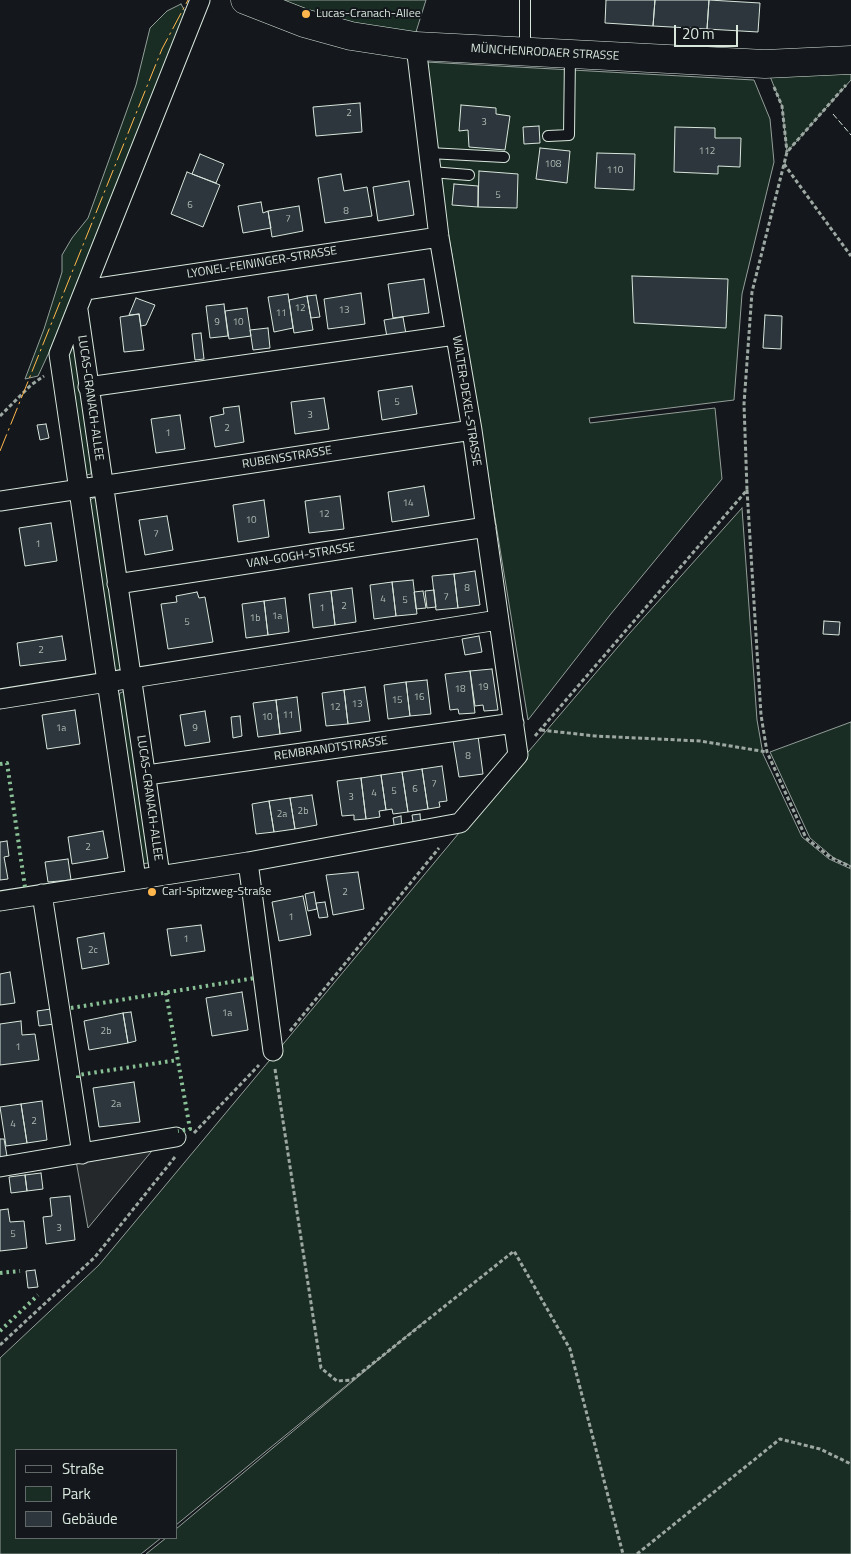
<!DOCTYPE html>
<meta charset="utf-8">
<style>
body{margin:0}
#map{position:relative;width:851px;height:1554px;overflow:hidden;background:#14181c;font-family:"Titillium Web",sans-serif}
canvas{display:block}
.legend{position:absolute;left:15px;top:1449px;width:162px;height:90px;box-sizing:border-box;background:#14181c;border:1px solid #626a69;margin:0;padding:6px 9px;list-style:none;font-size:15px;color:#d8e6dc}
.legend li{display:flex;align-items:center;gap:10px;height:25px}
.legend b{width:25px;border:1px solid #626a69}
.scale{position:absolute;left:674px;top:25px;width:64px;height:22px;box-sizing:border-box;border:2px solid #d8e6dc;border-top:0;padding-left:6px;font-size:15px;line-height:18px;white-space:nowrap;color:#d8e6dc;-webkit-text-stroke:4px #14181c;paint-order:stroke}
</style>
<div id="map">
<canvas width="851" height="1554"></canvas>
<ul class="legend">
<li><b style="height:6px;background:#14181c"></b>Straße</li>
<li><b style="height:14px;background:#1a2d24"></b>Park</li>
<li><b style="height:14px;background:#2c363c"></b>Gebäude</li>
</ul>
<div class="scale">20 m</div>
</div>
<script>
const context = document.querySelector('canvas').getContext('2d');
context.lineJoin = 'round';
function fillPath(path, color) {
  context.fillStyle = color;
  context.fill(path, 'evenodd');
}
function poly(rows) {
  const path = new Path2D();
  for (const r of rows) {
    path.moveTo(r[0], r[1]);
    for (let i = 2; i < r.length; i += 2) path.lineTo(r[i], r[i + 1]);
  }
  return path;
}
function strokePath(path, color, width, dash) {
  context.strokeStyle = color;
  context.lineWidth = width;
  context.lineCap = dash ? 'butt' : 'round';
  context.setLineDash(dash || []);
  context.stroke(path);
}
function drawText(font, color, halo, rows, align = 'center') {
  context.font = font + ' "Titillium Web",sans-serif';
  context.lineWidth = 4;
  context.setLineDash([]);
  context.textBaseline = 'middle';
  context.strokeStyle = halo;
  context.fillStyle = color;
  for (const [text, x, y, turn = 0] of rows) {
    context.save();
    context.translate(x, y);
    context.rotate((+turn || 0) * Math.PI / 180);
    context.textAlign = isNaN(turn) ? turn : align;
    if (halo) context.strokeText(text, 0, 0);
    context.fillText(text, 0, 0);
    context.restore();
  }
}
const green = poly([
 [275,0,426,0,415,35,353,27,275,0],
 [181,4,186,13,58,333,38,376,25,379,44,329,62,272,62,255,72,238,88,218,136,85,150,28,167,11,181,4],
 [851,60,851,80,787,152,782,106,765,64,851,60],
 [426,62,754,80,770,119,774,162,742,294,734,400,589,418,590,423,715,408,722,479,610,615,528,720,440,182,426,62],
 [76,335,90,446,91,474,86,475,83,472,67,360,76,335],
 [93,498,97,498,122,668,114,673,89,501,93,498],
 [742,508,757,720,763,754,802,837,829,859,851,869,851,1554,146,1554,166,1538,176,1538,176,1529,425,1321,176,1525,176,1450,16,1450,16,1538,161,1538,141,1554,0,1554,0,1358,99,1265,464,827,629,634,742,508],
 [125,691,149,863,140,864,119,720,122,718,119,696,120,693,125,691],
 [851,722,851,866,834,858,810,838,770,752,851,722]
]);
fillPath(green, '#1a2d24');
strokePath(green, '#939e99', 1);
const parking = poly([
 [161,1140,88,1228,75,1155,161,1140]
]);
fillPath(parking, '#24282b');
strokePath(parking, '#939e99', 1);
const building = poly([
 [606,0,655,0,653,26,605,23,606,0],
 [655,0,709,0,707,29,653,26,655,0],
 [709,0,760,3,758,32,707,29,709,0],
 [360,103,362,132,316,136,313,107,360,103],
 [461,105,496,108,496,114,510,116,505,150,469,147,468,130,459,131,461,105],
 [539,126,540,143,524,144,523,127,539,126],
 [675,127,715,128,715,138,741,138,740,167,718,166,718,174,674,172,675,127],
 [540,148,570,151,567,183,536,179,540,148],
 [597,153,635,154,634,190,595,188,597,153],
 [200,154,224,164,216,183,192,174,200,154],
 [479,171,518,174,517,208,478,207,479,171],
 [187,172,220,185,203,227,171,214,187,172],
 [341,174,344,191,367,187,372,216,325,223,318,178,341,174],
 [409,181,414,215,378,221,373,187,409,181],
 [454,184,478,186,478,207,452,205,454,184],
 [261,202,263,213,268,211,271,228,243,233,238,206,261,202],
 [299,206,303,231,272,237,268,211,299,206],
 [632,276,728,279,726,328,634,323,632,276],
 [424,279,429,313,393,318,388,284,424,279],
 [361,293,365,324,328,329,324,299,361,293],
 [288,294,293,328,274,332,268,297,288,294],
 [316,295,320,317,311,318,307,296,316,295],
 [307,296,313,330,294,333,289,300,307,296],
 [136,298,155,305,146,325,141,326,139,314,129,315,136,298],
 [224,304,228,336,210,338,206,306,224,304],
 [247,308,251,336,229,339,225,311,247,308],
 [139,314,144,350,124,352,120,317,139,314],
 [765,315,782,316,781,349,763,348,765,315],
 [403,317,406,334,387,337,384,320,403,317],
 [268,328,270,348,253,350,250,330,268,328],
 [201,333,204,359,195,360,192,334,201,333],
 [412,386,417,414,382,420,378,391,412,386],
 [324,398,329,429,295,434,291,402,324,398],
 [239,406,244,442,215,447,210,417,224,414,223,408,239,406],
 [180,415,185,449,156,453,151,419,180,415],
 [46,424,49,438,40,440,37,425,46,424],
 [424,486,429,516,392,522,388,492,424,486],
 [340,496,344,529,309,533,305,501,340,496],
 [264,500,269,537,238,542,233,505,264,500],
 [167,516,173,550,145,555,139,520,167,516],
 [51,523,57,561,25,566,19,528,51,523],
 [475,571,480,605,458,608,454,574,475,571],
 [454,574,458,608,436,610,432,576,454,574],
 [413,580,417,614,396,616,392,582,413,580],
 [392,582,396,616,374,619,370,585,392,582],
 [352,588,356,622,335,625,331,591,352,588],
 [434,590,436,607,427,608,425,591,434,590],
 [331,591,335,625,313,628,309,594,331,591],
 [423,591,426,608,416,609,414,592,423,591],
 [197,592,199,598,205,597,213,642,168,649,161,604,177,602,176,596,197,592],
 [285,598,289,632,268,635,264,601,285,598],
 [264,601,268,635,246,638,242,604,264,601],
 [824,621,840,622,839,635,823,634,824,621],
 [62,636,66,660,20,666,17,643,62,636],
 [479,636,482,652,465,655,462,639,479,636],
 [492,669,498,710,484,711,483,705,475,706,470,671,492,669],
 [470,671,475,713,459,714,458,709,450,710,445,674,470,671],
 [427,680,431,714,410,716,406,682,427,680],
 [406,682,410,716,388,719,384,685,406,682],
 [365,687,370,721,348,724,344,690,365,687],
 [344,690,348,724,326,726,322,693,344,690],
 [297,697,301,731,280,734,276,700,297,697],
 [276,700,280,734,258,737,253,703,276,700],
 [75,710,80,744,47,749,42,715,75,710],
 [205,711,210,742,185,746,180,715,205,711],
 [240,716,242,736,233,738,231,717,240,716],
 [478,736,483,774,459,777,453,740,478,736],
 [442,766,447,801,439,802,440,807,428,809,422,769,442,766],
 [422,769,428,809,408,812,402,772,422,769],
 [402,772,408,812,393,814,392,809,386,810,381,775,402,772],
 [381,775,386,810,379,811,380,817,366,819,361,778,381,775],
 [361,778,366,819,354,820,354,815,342,816,337,781,361,778],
 [312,795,317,825,295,829,290,798,312,795],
 [290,798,295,829,274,832,269,801,290,798],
 [269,801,274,832,256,834,252,804,269,801],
 [420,814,421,826,414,827,412,815,420,814],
 [401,816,402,829,395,830,393,818,401,816],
 [103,831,108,858,72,864,68,837,103,831],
 [7,841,9,856,4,857,8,879,0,880,0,842,7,841],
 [68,859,71,880,48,882,45,862,68,859],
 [358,872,364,909,333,915,326,875,358,872],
 [314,892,317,909,308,911,305,894,314,892],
 [303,896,311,935,279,941,272,902,303,896],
 [325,902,328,917,319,918,316,903,325,902],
 [201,925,205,951,171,956,167,929,201,925],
 [104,933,109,964,82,969,77,938,104,933],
 [10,972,15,1003,0,1005,0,974,10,972],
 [242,992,248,1030,212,1036,206,998,242,992],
 [51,1009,54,1024,39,1026,37,1011,51,1009],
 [131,1012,136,1041,128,1043,123,1013,131,1012],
 [123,1013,128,1043,89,1050,84,1021,123,1013],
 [21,1021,22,1035,35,1034,39,1060,0,1065,0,1024,21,1021],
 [134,1082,140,1122,99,1127,93,1088,134,1082],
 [42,1101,47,1140,27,1143,21,1104,42,1101],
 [21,1104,27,1143,6,1146,0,1107,21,1104],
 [0,1139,4,1139,7,1156,0,1157,0,1139],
 [41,1173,43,1189,27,1191,25,1175,41,1173],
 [25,1175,27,1191,11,1193,9,1177,25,1175],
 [70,1196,75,1240,46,1244,43,1217,52,1216,50,1198,70,1196],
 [8,1209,10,1222,24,1221,27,1248,0,1251,0,1210,8,1209],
 [35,1270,38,1287,28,1288,26,1271,35,1270]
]);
fillPath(building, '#2c363c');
strokePath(building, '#d8e6dc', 1);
const lane = poly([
 [525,51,525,0],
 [548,136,569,135,570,55],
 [429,153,504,157],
 [431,172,469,175]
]);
const street = poly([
 [85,290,439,237],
 [78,310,160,875],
 [88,387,455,335],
 [0,501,472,430],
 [117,584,486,527],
 [0,699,498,620],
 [147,775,514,723],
 [248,862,273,1051],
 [136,879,59,354,200,0],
 [42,894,82,1154],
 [0,901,248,862,460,823,518,755,472,430,439,237,416,46],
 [0,1167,176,1137]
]);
const secondary = poly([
 [245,0,304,23,351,36,416,46,765,64,851,60]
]);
strokePath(lane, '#d8e6dc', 12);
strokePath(street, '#d8e6dc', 21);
strokePath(secondary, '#d8e6dc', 29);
strokePath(poly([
 [774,87,782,106,787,152],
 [784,164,851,256],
 [0,416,31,385,44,376],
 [747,490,761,715,767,752,806,838,830,857,851,867],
 [541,730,595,736,700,741,767,752],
 [535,736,747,490,744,404,752,292,787,152,846,85],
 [290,1031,439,848],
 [275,1069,321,1368,337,1381,352,1380,514,1251,570,1349,623,1554],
 [194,1133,259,1065],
 [0,1345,95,1257,175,1157],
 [637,1554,780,1439,820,1449,851,1464]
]), '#9da8a2', 3, [4, 2.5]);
strokePath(lane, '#14181c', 10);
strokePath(street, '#14181c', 19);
strokePath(secondary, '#14181c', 28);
strokePath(poly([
 [0,764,7,763,25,887],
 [166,993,190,1129,178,1131],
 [71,1008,255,978],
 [78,1078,78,1075,178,1060],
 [0,1273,20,1271],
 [0,1331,38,1295]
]), '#8ac095', 4, [2.5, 4]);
strokePath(poly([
 [833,114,851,135]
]), '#d8e6dc', 1, [6, 2.5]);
strokePath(poly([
 [0,451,162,49,188,0]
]), '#ffb74d', 1, [18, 4, 2.5, 4]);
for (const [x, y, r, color] of [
 [306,14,5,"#ffb74d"],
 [152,892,5,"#ffb74d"]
]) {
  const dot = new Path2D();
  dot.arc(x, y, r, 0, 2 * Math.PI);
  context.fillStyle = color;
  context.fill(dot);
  strokePath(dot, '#14181c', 2);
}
drawText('10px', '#adbab4', null, [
 ["2",349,114],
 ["3",484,123],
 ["112",707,152],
 ["108",553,165],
 ["110",615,171],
 ["5",498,196],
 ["6",190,206],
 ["8",346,212],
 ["7",288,220],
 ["12",300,309],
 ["13",344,311],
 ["11",281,314],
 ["9",217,323],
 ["10",238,323],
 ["5",397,403],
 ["3",310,416],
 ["2",227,429],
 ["1",168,434],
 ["14",408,504],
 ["12",324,515],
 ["10",251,521],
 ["7",156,535],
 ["1",38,545],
 ["8",467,589],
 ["7",446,598],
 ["4",383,600],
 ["5",405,601],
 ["2",344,607],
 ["1",322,609],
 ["1a",277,617],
 ["1b",255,619],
 ["5",187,623],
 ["2",41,651],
 ["19",483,688],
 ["18",460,690],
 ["16",419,698],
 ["15",397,701],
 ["13",357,705],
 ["12",335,708],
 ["11",288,716],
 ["10",267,718],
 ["1a",61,729],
 ["9",195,729],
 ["8",468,757],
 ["7",434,785],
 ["6",415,790],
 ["5",394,792],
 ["4",374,794],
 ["3",351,798],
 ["2b",303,812],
 ["2a",282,815],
 ["2",88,848],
 ["2",345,893],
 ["1",291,918],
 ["1",186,940],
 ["2c",93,951],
 ["1a",227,1014],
 ["2b",106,1032],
 ["1",18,1048],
 ["2a",116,1105],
 ["2",34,1122],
 ["4",13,1125],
 ["3",59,1229],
 ["5",13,1235]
]);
drawText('12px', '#d8e6dc', '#14181c', [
 ["Lucas-Cranach-Allee",316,14],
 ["Carl-Spitzweg-Straße",162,892]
], 'left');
drawText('12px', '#d8e6dc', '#14181c', [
 ["MÜNCHENRODAER STRASSE",545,53,3],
 ["LYONEL-FEININGER-STRASSE",262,263,-9],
 ["LUCAS-CRANACH-ALLEE",90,398,82],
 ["WALTER-DEXEL-STRASSE",466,401,81],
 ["RUBENSSTRASSE",287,458,-9],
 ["VAN-GOGH-STRASSE",301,556,-9],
 ["REMBRANDTSTRASSE",331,749,-8],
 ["LUCAS-CRANACH-ALLEE",149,798,82]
]);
</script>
